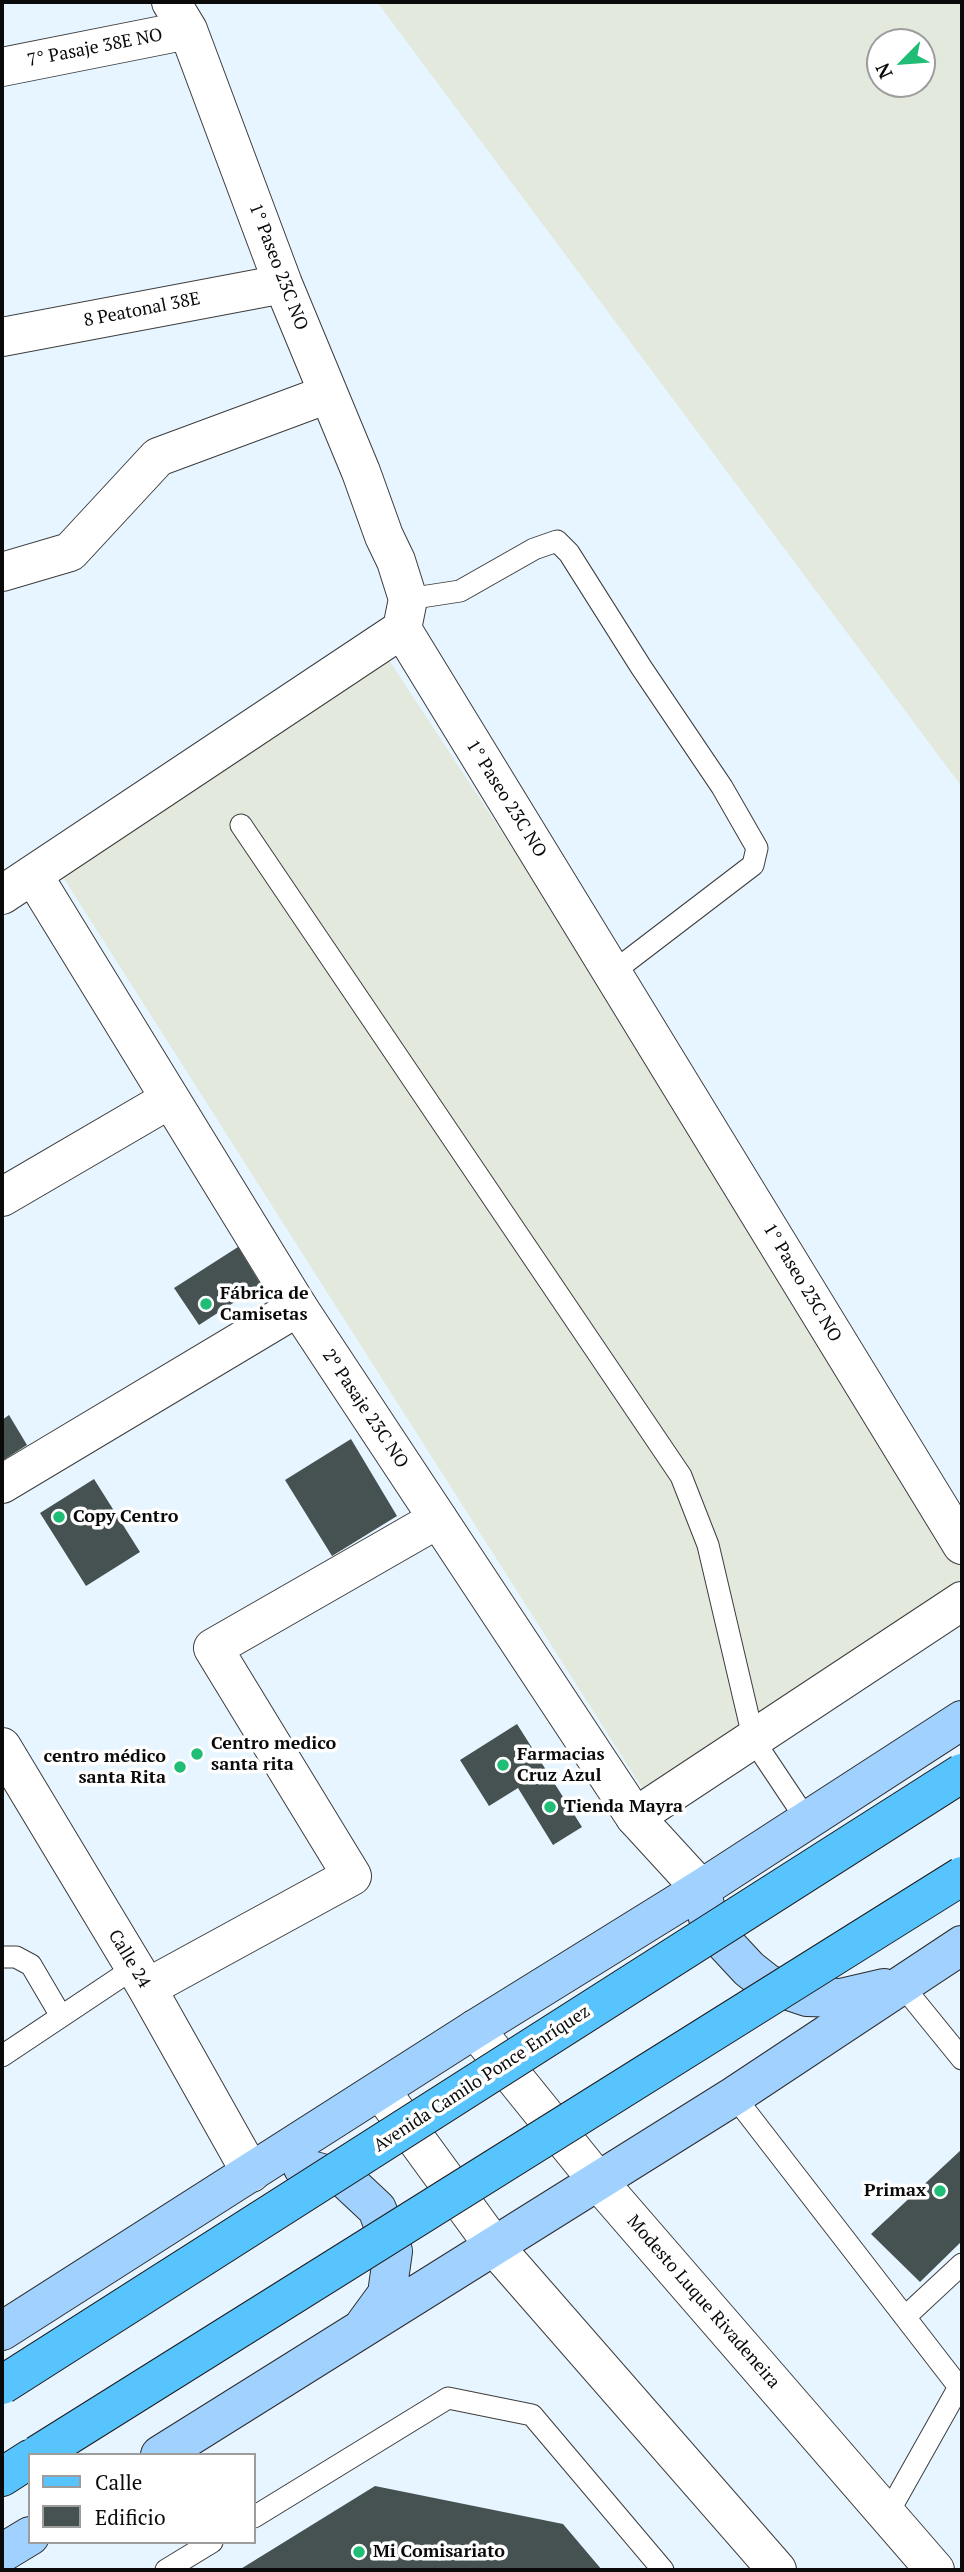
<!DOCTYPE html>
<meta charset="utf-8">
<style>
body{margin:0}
#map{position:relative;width:964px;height:2572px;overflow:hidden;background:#e6f5ff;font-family:"PT Serif",serif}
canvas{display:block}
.frame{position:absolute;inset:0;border:4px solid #0a0a0a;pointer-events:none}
.legend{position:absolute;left:28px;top:2453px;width:228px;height:91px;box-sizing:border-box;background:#fff;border:2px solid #9d9d9d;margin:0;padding:9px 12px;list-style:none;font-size:21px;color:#0a0a0a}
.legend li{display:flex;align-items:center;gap:14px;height:35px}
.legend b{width:35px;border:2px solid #9d9d9d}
.north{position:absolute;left:866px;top:28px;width:70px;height:70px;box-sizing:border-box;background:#fff;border:2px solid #9d9d9d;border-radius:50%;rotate:245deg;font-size:19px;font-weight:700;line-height:28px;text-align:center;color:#0a0a0a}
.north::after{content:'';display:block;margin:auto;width:24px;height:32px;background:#1fbd75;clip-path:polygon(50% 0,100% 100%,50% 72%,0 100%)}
</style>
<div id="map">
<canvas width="964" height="2572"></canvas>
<div class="frame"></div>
<ul class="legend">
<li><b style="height:9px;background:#58c4fe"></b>Calle</li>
<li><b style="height:19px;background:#465252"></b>Edificio</li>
</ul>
<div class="north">N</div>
</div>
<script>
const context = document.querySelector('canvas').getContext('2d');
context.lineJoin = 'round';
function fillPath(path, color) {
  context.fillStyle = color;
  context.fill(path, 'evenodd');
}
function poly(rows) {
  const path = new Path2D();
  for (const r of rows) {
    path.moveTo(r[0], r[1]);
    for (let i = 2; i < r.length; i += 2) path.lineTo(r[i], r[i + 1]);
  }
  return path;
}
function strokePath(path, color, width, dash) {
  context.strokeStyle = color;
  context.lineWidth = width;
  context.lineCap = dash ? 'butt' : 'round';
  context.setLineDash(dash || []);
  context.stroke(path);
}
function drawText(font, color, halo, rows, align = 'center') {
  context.font = font + ' "PT Serif",serif';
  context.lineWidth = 7;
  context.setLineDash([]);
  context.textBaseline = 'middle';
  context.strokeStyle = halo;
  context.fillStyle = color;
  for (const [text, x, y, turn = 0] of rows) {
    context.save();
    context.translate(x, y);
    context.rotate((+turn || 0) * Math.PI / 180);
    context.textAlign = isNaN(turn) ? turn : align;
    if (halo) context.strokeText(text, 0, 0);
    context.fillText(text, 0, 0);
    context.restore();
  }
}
fillPath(poly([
 [377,2,962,2,962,787],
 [880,42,922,42,922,84,880,84],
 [389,660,962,1534,962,1596,644,1791,63,877]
]), '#e3eadd');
fillPath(poly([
 [238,1247,261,1285,199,1325,174,1288],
 [9,1415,27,1445,2,1461,2,1420],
 [351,1439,397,1516,332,1556,285,1480],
 [94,1479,140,1552,86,1586,40,1513],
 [517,1724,582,1827,553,1845,518,1788,489,1806,460,1760],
 [962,2149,962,2241,920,2282,871,2234],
 [375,2486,563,2524,602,2570,239,2570]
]), '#465252');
const service = poly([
 [408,599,460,591,534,549,557,541,569,553,641,667,722,787,757,848,753,865,613,972],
 [241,825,681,1476,708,1545,754,1741,806,1819],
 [2,1957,16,1957,31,1965,61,2016],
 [901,1984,962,2059],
 [2,2056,134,1968],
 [734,2096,959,2387,887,2515],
 [905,2317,962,2264],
 [254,2517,448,2398,532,2415,663,2570],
 [166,2570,212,2542]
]);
const minor = poly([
 [171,2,188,30,283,284,361,472,384,536,396,561,408,599,402,629,962,1545],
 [2,67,188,30],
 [2,337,283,284],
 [2,572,70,552,158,457,328,394],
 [33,875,298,1307],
 [2,895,402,629],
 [2,1197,170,1099],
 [635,1817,962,1601],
 [147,1988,352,1876,213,1648,438,1519]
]);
const tertiary = poly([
 [2,1484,298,1307,635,1817,701,1889],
 [2,1747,147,1988,251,2173],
 [475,2029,597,2180,935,2570],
 [381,2091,494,2246,777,2570]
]);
const secondary = poly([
 [704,1901,708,1918,722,1940,749,1969,768,1984,807,1997,841,1998,884,1988],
 [303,2168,345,2179,377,2209,393,2251,387,2294,365,2324],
 [2,2331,475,2029,701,1889,962,1720],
 [160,2455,734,2096,962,1945],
 [2,2553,30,2536]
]);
const primary = poly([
 [2,2477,30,2459]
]);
strokePath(service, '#3d3d3d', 23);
strokePath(minor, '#3d3d3d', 40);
strokePath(tertiary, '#3d3d3d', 40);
strokePath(secondary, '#2c2c2c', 40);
strokePath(primary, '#1b1b1b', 40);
strokePath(service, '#fff', 21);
strokePath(minor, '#fff', 38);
strokePath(tertiary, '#fff', 38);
strokePath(secondary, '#a1d2ff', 38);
strokePath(primary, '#58c4fe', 38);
const primaryBridge = poly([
 [2,2385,962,1773],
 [37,2455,962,1876]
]);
strokePath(primaryBridge, '#1b1b1b', 40, []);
strokePath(primaryBridge, '#58c4fe', 38);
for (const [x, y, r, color] of [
 [206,1304,7,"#1fbd75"],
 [59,1517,7,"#1fbd75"],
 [197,1754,7,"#1fbd75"],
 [503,1765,7,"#1fbd75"],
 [180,1767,7,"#1fbd75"],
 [550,1807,7,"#1fbd75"],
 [940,2191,7,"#1fbd75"],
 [359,2552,7,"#1fbd75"]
]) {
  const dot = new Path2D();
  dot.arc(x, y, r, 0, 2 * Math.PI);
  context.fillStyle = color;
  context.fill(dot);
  strokePath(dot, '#fff', 2.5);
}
drawText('18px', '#0a0a0a', '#fff', [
 ["7° Pasaje 38E NO",95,48,-11],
 ["1° Paseo 23C NO",278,267,69],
 ["8 Peatonal 38E",142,310,-11],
 ["1° Paseo 23C NO",506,799,58],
 ["1° Paseo 23C NO",802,1283,59],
 ["2º Pasaje 23C NO",365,1409,56],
 ["Calle 24",129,1959,59],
 ["Avenida Camilo Ponce Enríquez",482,2079,-33],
 ["Modesto Luque Rivadeneira",703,2302,49]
]);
drawText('bold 18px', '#0a0a0a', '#fff', [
 ["Fábrica de",220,1294],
 ["Camisetas",220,1315],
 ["Copy Centro",73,1517],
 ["Centro medico",211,1744],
 ["santa rita",211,1765],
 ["Farmacias",517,1755],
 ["Cruz Azul",517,1776],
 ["centro médico",166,1757,"right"],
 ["santa Rita",166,1778,"right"],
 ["Tienda Mayra",564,1807],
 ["Primax",926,2191,"right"],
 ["Mi Comisariato",373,2552]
], 'left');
</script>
